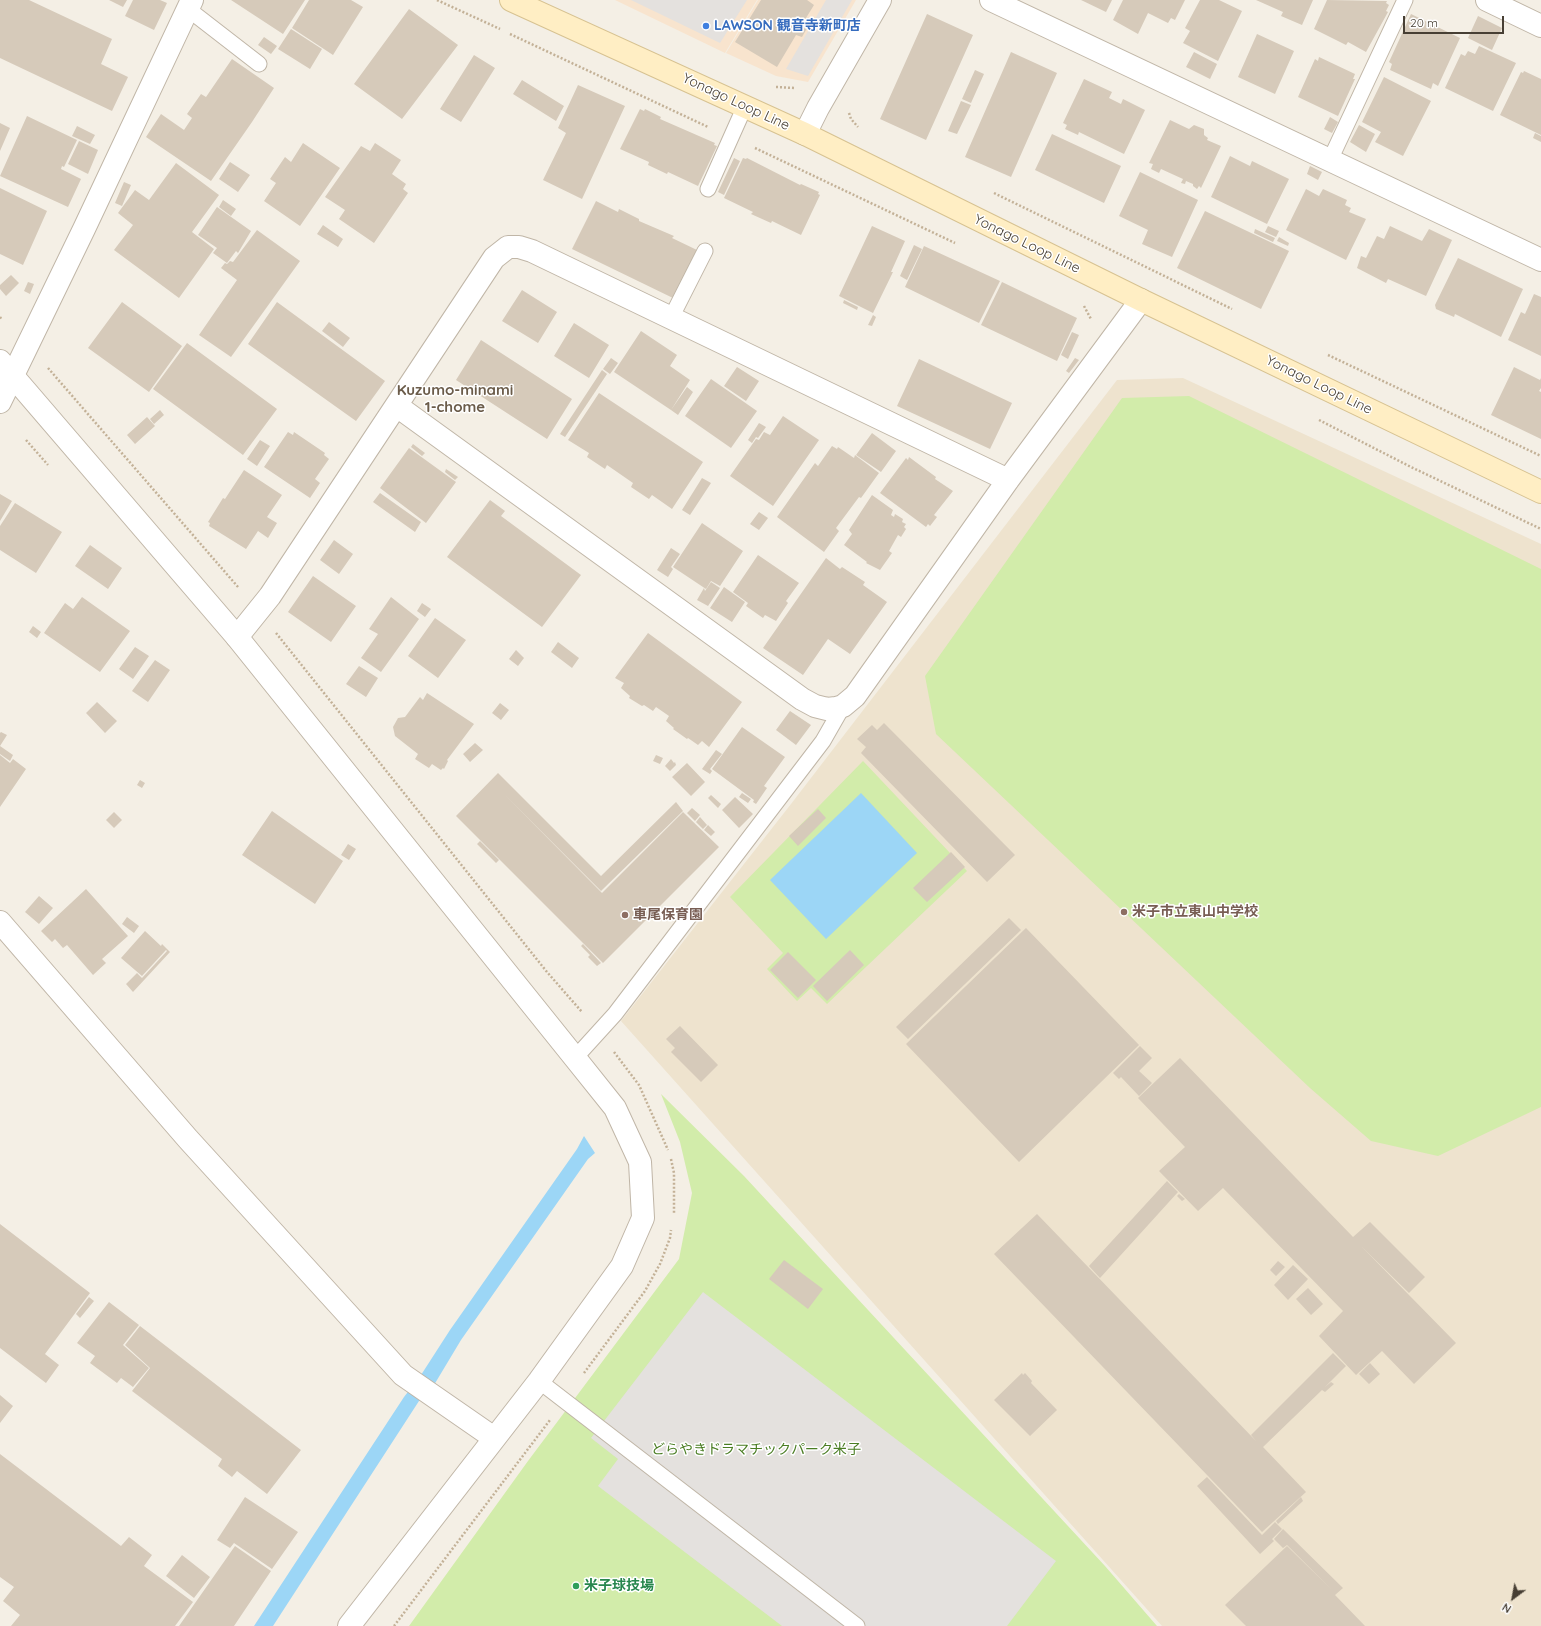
<!DOCTYPE html>
<meta charset="utf-8">
<style>
body{margin:0}
#map{position:relative;width:1541px;height:1626px;overflow:hidden;background:#f4efe5;font-family:Quicksand,sans-serif}
canvas{display:block}
.north{position:absolute;left:1493px;top:1578px;width:40px;height:40px;-webkit-text-stroke:3px #fff;paint-order:stroke;rotate:212deg;font-size:11px;font-weight:700;line-height:16px;text-align:center;color:#473f34}
.north::after{content:'';display:block;margin:auto;width:14px;height:18px;background:#473f34;clip-path:polygon(50% 0,100% 100%,50% 72%,0 100%)}
.scale{position:absolute;left:1403px;top:16px;width:101px;height:18px;box-sizing:border-box;border:2px solid #473f34;border-top:0;padding-left:5px;font-size:12px;line-height:14px;white-space:nowrap;color:#473f34;-webkit-text-stroke:3px #fff;paint-order:stroke}
</style>
<div id="map">
<canvas width="1541" height="1626"></canvas>
<div class="north">N</div>
<div class="scale">20 m</div>
</div>
<script>
const context = document.querySelector('canvas').getContext('2d');
context.lineJoin = 'round';
function fillPath(path, color) {
  context.fillStyle = color;
  context.fill(path, 'evenodd');
}
function poly(rows) {
  const path = new Path2D();
  for (const r of rows) {
    path.moveTo(r[0], r[1]);
    for (let i = 2; i < r.length; i += 2) path.lineTo(r[i], r[i + 1]);
  }
  return path;
}
function strokePath(path, color, width, dash) {
  context.strokeStyle = color;
  context.lineWidth = width;
  context.lineCap = dash ? 'butt' : 'round';
  context.setLineDash(dash || []);
  context.stroke(path);
}
function drawText(font, color, halo, rows, align = 'center') {
  context.font = font + ' Quicksand,"Noto Sans JP",sans-serif';
  context.lineWidth = 3;
  context.setLineDash([]);
  context.textBaseline = 'middle';
  context.strokeStyle = halo;
  context.fillStyle = color;
  for (const [text, x, y, turn = 0] of rows) {
    context.save();
    context.translate(x, y);
    context.rotate((+turn || 0) * Math.PI / 180);
    context.textAlign = isNaN(turn) ? turn : align;
    if (halo) context.strokeText(text, 0, 0);
    context.fillText(text, 0, 0);
    context.restore();
  }
}
fillPath(poly([
 [615,0,757,0,725,53],
 [758,0,856,0,808,82,776,76,726,53]
]), '#f8e4ce');
fillPath(poly([
 [1183,378,1541,544,1541,1626,1162,1626,621,1021,791,804,1117,380]
]), '#eee3ce');
fillPath(poly([
 [1189,396,1541,569,1541,1107,1438,1156,1371,1141,1310,1088,936,734,925,676,1122,398],
 [863,761,967,871,827,1004,811,988,797,1001,767,969,783,953,730,897],
 [661,1094,744,1176,1105,1566,1157,1626,409,1626,528,1461,679,1259,692,1193,680,1142]
]), '#d2ecaa');
fillPath(poly([
 [631,0,747,0,720,43],
 [826,0,852,0,808,76,786,69],
 [703,1292,1056,1561,1007,1626,782,1626,598,1486,618,1459,591,1438]
]), '#e4e1de');
fillPath(poly([
 [861,793,917,853,826,939,770,880],
 [584,1136,595,1153,588,1159,461,1340,434,1385,419,1401,273,1626,254,1626,404,1397,421,1375,450,1330,577,1149]
]), '#9cd6f6');
fillPath(poly([
 [0,0,29,0,112,39,101,64,128,77,112,111,0,58],
 [109,0,127,0,123,7],
 [133,0,160,0,167,3,154,30,125,16],
 [231,0,305,0,283,34],
 [309,0,351,0,363,7,333,55,292,28],
 [761,0,807,0,814,5,806,18,811,21,802,37,796,35,777,67,735,42],
 [1081,0,1112,0,1106,12],
 [1123,0,1185,0,1175,20,1171,18,1168,23,1148,13,1138,34,1113,20],
 [1200,0,1219,0,1242,11,1218,61,1183,43,1190,31,1185,28],
 [1256,0,1313,0,1302,25,1281,16,1283,12],
 [1327,0,1387,1,1386,3,1389,5,1386,11,1388,12,1366,52,1348,42,1346,45,1314,29],
 [409,9,458,45,402,119,354,84],
 [927,14,973,35,926,140,880,119],
 [1411,14,1460,38,1438,86,1433,83,1431,89,1390,70,1392,64,1389,62],
 [1478,16,1502,28,1492,50,1468,38],
 [291,29,322,49,310,69,278,49],
 [1257,34,1294,51,1275,94,1238,77],
 [264,37,277,46,271,54,258,45],
 [1479,46,1516,63,1493,111,1445,88,1461,54,1465,56,1468,51,1475,54],
 [1011,52,1057,73,1011,177,965,157],
 [1194,52,1217,64,1210,79,1186,67],
 [474,55,495,68,461,122,440,109],
 [1319,57,1355,74,1353,79,1355,79,1338,116,1298,97,1315,59,1318,61],
 [232,59,274,88,252,122,211,181,146,137,161,114,184,130,192,118,187,114,201,94,206,97],
 [975,70,984,74,971,103,962,99],
 [1524,71,1541,79,1541,135,1500,115,1521,72,1523,73],
 [1384,77,1431,101,1403,156,1375,142,1381,132,1362,122],
 [1084,79,1112,92,1109,98,1121,104,1123,99,1145,110,1124,154,1079,132,1078,135,1065,129,1067,125,1063,123],
 [522,80,564,106,556,121,513,94],
 [578,85,625,106,582,199,543,180,566,133,558,128],
 [961,101,971,105,957,134,948,131],
 [640,109,644,111,645,109,661,117,660,119,715,143,714,145,717,146,698,186,668,172,667,174,648,165,649,162,620,149],
 [27,116,77,140,64,167,62,166,61,169,81,179,68,207,0,176],
 [1330,117,1338,122,1332,133,1324,129],
 [1170,120,1189,129,1194,125,1204,129,1204,135,1208,138,1207,140,1221,146,1201,188,1199,186,1197,189,1193,186,1193,184,1186,181,1185,184,1181,183,1183,179,1161,169,1159,173,1151,169,1153,164,1149,163],
 [0,123,10,128,0,151],
 [1359,125,1375,134,1366,152,1350,142],
 [77,126,95,135,90,144,72,136],
 [1535,133,1541,136,1541,142,1533,138],
 [1052,134,1121,166,1104,203,1035,170],
 [79,141,98,150,88,174,68,164],
 [303,143,340,168,300,226,264,201,276,183,270,179,285,157,291,162],
 [375,143,401,160,392,174,406,184,403,189,408,193,374,243,339,219,345,210,325,197,361,146,370,151],
 [1230,156,1250,166,1252,161,1289,179,1267,224,1211,197],
 [734,158,740,161,724,195,718,192],
 [743,158,746,159,747,158,800,185,801,184,819,192,818,194,820,195,801,235,772,221,771,223,751,214,753,212,724,198],
 [230,162,250,175,238,192,219,179],
 [176,163,219,195,192,232,214,249,179,298,114,250,133,225,118,213,135,190,149,200],
 [1310,166,1322,172,1318,180,1307,174],
 [1140,172,1198,200,1172,257,1142,244,1148,230,1119,216],
 [124,182,131,185,122,206,115,203],
 [0,188,47,211,23,265,0,254],
 [1306,189,1319,196,1323,189,1347,200,1345,205,1351,208,1349,212,1366,219,1346,260,1286,230],
 [223,200,236,209,231,216,219,207],
 [596,201,618,212,619,209,639,219,639,221,674,236,672,238,697,250,675,299,572,249],
 [217,207,251,231,238,253,236,251,227,263,213,253,217,248,198,235],
 [1205,211,1289,251,1261,309,1177,268],
 [323,225,343,239,338,247,317,234],
 [872,226,905,241,891,272,893,272,873,313,839,296],
 [1268,226,1279,231,1276,237,1265,232],
 [1390,226,1422,241,1429,229,1452,240,1426,296,1388,279,1386,283,1357,268,1361,256,1366,258,1377,236,1384,239],
 [1255,229,1275,238,1273,242,1254,233],
 [257,230,300,261,231,357,199,335,237,280,221,268,225,263,227,264,230,261,233,262],
 [1279,237,1289,243,1288,246,1277,241],
 [914,245,922,249,907,280,900,276],
 [924,246,1000,281,979,323,905,287],
 [1458,258,1523,289,1501,337,1455,314,1454,317,1436,309,1435,305],
 [11,275,19,283,6,296,0,289,0,285],
 [28,282,34,284,30,294,24,291],
 [1002,282,1077,318,1057,361,981,325],
 [522,290,557,312,538,343,502,321],
 [1534,294,1541,297,1541,356,1508,340,1521,312,1525,314],
 [844,300,858,307,857,310,843,303],
 [122,302,182,346,149,392,88,348],
 [277,302,385,381,356,421,248,344],
 [873,315,876,317,872,326,868,325],
 [329,322,350,338,343,347,322,331],
 [574,323,609,345,589,378,554,356],
 [641,331,677,355,670,366,690,380,671,410,614,372],
 [1072,332,1079,335,1068,359,1061,355],
 [481,340,572,399,547,439,456,380],
 [187,343,277,409,243,455,153,389],
 [611,358,618,363,610,374,603,369],
 [1075,358,1079,360,1069,373,1066,371],
 [919,359,1012,403,990,449,897,406],
 [737,367,759,381,746,401,724,386],
 [1514,367,1540,380,1541,378,1541,388,1539,391,1541,392,1541,439,1491,415],
 [602,370,607,374,565,437,560,434],
 [711,379,757,411,731,448,685,416],
 [687,387,693,392,678,415,671,410],
 [599,393,703,462,672,509,652,495,649,499,631,487,633,483,607,465,605,469,587,457,589,453,568,440],
 [160,410,164,415,154,424,150,419],
 [783,416,819,440,773,506,730,476,756,439,759,440,764,432,770,435],
 [147,417,155,426,135,444,127,435],
 [759,423,766,427,758,438,756,437,752,443,748,440],
 [288,432,293,435,294,432,325,453,324,455,329,459,315,479,320,483,310,498,264,467],
 [872,433,896,451,881,472,856,455],
 [260,440,270,446,257,466,247,459],
 [413,444,425,453,422,456,411,447],
 [832,446,837,449,838,447,854,458,855,455,879,473,861,498,859,497,836,528,839,531,824,552,777,517,815,463,818,466],
 [409,448,456,482,426,523,380,488],
 [909,457,936,477,935,479,953,491,934,515,937,517,930,526,928,524,926,527,880,493,906,458,908,460],
 [446,469,458,477,455,480,445,472],
 [244,470,282,495,267,517,277,523,268,538,258,531,246,549,209,526,210,523,208,522,223,498,225,499],
 [702,478,711,483,690,515,682,510],
 [380,493,421,522,415,532,373,502],
 [0,494,12,501,0,521],
 [872,495,893,510,891,515,894,517,895,514,903,519,902,522,906,524,904,527,906,529,901,537,898,535,889,551,892,553,880,570,866,563,867,562,844,545,852,534,849,530],
 [490,500,505,511,501,516,581,575,542,627,447,557],
 [15,503,62,532,36,573,0,550,0,526],
 [759,512,768,518,759,530,750,524],
 [702,523,743,551,720,586,711,581,706,589,673,567],
 [334,540,353,554,339,574,320,560],
 [90,545,122,568,108,589,75,566],
 [671,548,680,554,671,567,673,569,668,577,657,570],
 [758,555,799,583,786,601,788,603,776,621,765,615,763,618,746,606,748,603,733,592],
 [826,558,840,569,842,567,865,582,863,585,887,602,850,654,828,639,803,675,763,648],
 [313,576,356,606,331,642,288,612],
 [711,582,720,588,708,606,697,600,704,588,705,591],
 [724,587,745,602,732,622,710,608],
 [82,597,130,631,100,672,44,633,65,603,73,609],
 [391,597,419,619,381,672,361,658,378,634,369,629],
 [422,603,431,609,425,617,417,611],
 [435,618,466,640,438,678,408,656],
 [33,626,41,632,37,638,29,632],
 [648,633,742,702,709,747,702,741,698,745,688,738,687,739,673,729,674,728,666,721,669,716,656,707,653,711,644,705,642,706,629,698,630,696,621,688,624,683,615,678],
 [558,642,579,658,572,668,551,652],
 [135,647,149,656,133,679,119,669],
 [516,650,524,658,518,666,509,659],
 [155,660,170,670,148,702,132,691],
 [359,666,378,678,366,697,346,684],
 [427,693,474,724,447,760,448,761,444,769,443,768,441,770,432,764,429,768,415,759,418,754,395,736,393,727,398,718,405,717,420,697,423,700],
 [97,702,117,721,105,733,86,713],
 [500,703,509,710,501,720,492,713],
 [790,711,811,725,796,745,776,730],
 [884,723,1015,855,987,882,861,753,866,747,857,739,872,725,877,730],
 [742,727,785,757,764,786,767,788,756,804,753,802,754,800,712,769],
 [1,732,7,735,0,746,0,733],
 [475,743,483,750,470,762,463,754],
 [0,746,13,755,10,761,0,754],
 [716,750,722,754,710,769,712,771,710,774,702,769],
 [0,755,10,763,13,759,26,769,0,807],
 [656,755,663,758,660,764,653,761],
 [671,759,674,763,675,762,676,765,670,771,665,766],
 [687,763,705,782,691,796,672,777],
 [498,773,601,876,676,802,683,811,601,891,505,795,602,893,683,812,719,847,603,963,456,816],
 [140,780,145,783,142,788,137,785],
 [742,793,751,799,748,803,739,797],
 [711,795,721,804,718,808,708,798],
 [735,797,753,814,739,828,722,810],
 [692,808,700,815,695,821,687,813],
 [818,809,826,818,798,846,789,836],
 [272,811,343,861,315,904,242,855],
 [114,812,122,820,114,828,106,820],
 [700,817,707,825,703,829,696,822],
 [708,825,715,832,711,836,704,830],
 [480,841,499,860,496,863,477,844],
 [348,844,356,849,349,860,341,855],
 [951,852,965,867,927,902,913,888],
 [86,889,128,936,102,959,106,963,93,975,67,945,63,948,55,939,52,942,41,931],
 [39,896,53,908,39,924,25,912],
 [127,917,139,926,134,933,122,924],
 [1009,918,1021,930,908,1039,896,1027],
 [1026,928,1139,1045,1019,1162,906,1044],
 [145,931,161,946,162,944,170,952,133,992,126,984,137,973,142,978,167,951,166,950,142,976,121,958],
 [583,944,601,963,597,966,588,957,590,955,581,946],
 [850,950,864,965,827,1001,813,986],
 [788,952,816,980,798,998,770,970],
 [680,1026,718,1065,701,1082,671,1052,675,1048,666,1039],
 [1140,1046,1152,1058,1139,1071,1152,1083,1139,1096,1121,1077,1119,1079,1113,1073],
 [1180,1058,1353,1237,1370,1222,1425,1277,1409,1293,1361,1246,1456,1343,1414,1384,1382,1351,1356,1375,1319,1336,1343,1311,1223,1188,1198,1211,1159,1171,1185,1147,1138,1098],
 [1167,1181,1178,1192,1100,1278,1089,1266],
 [1179,1194,1185,1199,1182,1201,1177,1196],
 [1037,1214,1256,1441,1251,1435,1333,1353,1346,1366,1325,1387,1331,1382,1334,1384,1325,1392,1322,1390,1263,1447,1306,1492,1262,1532,994,1254],
 [0,1224,90,1293,45,1354,59,1365,46,1383,0,1348],
 [784,1260,823,1289,808,1309,769,1279],
 [1278,1261,1285,1267,1276,1276,1270,1270],
 [1293,1265,1308,1279,1288,1300,1274,1285],
 [1308,1288,1323,1304,1311,1315,1296,1299],
 [89,1297,94,1301,80,1318,76,1314],
 [109,1302,139,1325,123,1345,149,1368,133,1387,121,1378,117,1383,90,1363,95,1356,77,1343],
 [140,1326,301,1450,267,1494,237,1471,232,1477,218,1466,222,1459,132,1391,150,1368,125,1345],
 [1370,1363,1380,1374,1369,1384,1359,1374],
 [1022,1373,1023,1375,1025,1373,1032,1381,1031,1383,1057,1410,1030,1436,994,1400],
 [0,1395,13,1406,0,1423],
 [0,1454,121,1546,129,1537,152,1555,144,1566,193,1602,175,1626,11,1626,20,1615,3,1601,14,1587,0,1577],
 [1207,1477,1262,1535,1275,1522,1282,1529,1272,1539,1274,1541,1260,1554,1197,1486],
 [245,1497,298,1532,272,1569,234,1543,230,1548,217,1540],
 [1301,1497,1303,1501,1278,1524,1276,1521],
 [1283,1529,1343,1588,1335,1595,1365,1626,1246,1626,1225,1605,1287,1546,1331,1589,1287,1545,1283,1548,1274,1539],
 [235,1546,271,1571,234,1626,179,1626],
 [182,1555,210,1577,194,1598,166,1576]
]), '#d6caba');
const service = poly([
 [188,9,259,64],
 [1330,160,1405,0],
 [708,189,745,106],
 [671,318,705,251],
 [575,1058,615,1014,823,741,843,706],
 [539,1381,857,1626]
]);
const minor = poly([
 [991,0,1541,260],
 [1487,0,1541,26],
 [805,134,818,108,880,0],
 [0,402,84,229,192,0],
 [397,406,802,699,815,706,827,709,836,708,843,706,855,696,1008,480,1141,300],
 [237,637,270,596,494,258,508,247,519,247,532,251,1008,480],
 [0,922,188,1139,403,1375,494,1438]
]);
const tertiary = poly([
 [0,361,237,637,575,1058,615,1108,640,1162,643,1218,622,1266,539,1381,349,1626]
]);
const secondary = poly([
 [511,0,805,134,1141,300,1541,492]
]);
strokePath(service, '#c0b6a7', 17);
strokePath(minor, '#c0b6a7', 24);
strokePath(tertiary, '#c0b6a7', 24);
strokePath(secondary, '#d7c291', 24);
strokePath(poly([
 [437,0,500,29],
 [510,34,708,127],
 [776,87,795,88],
 [849,113,851,119,858,127],
 [755,148,955,243],
 [994,193,1232,309],
 [1084,306,1091,319],
 [0,317,2,320],
 [1328,355,1541,456],
 [48,368,238,587],
 [1319,420,1411,467,1541,529],
 [26,440,48,465],
 [276,633,547,972,582,1012],
 [614,1052,639,1085,668,1150],
 [671,1159,674,1173,674,1213],
 [584,1373,645,1291,660,1264,670,1238,671,1230],
 [394,1626,550,1420]
]), '#c3b197', 2.5, [2, 2]);
strokePath(service, '#fff', 15);
strokePath(minor, '#fff', 22);
strokePath(tertiary, '#fff', 22);
strokePath(secondary, '#ffeec4', 22);
for (const [x, y, r, color] of [
 [706,26,4,"#3f7fe0"],
 [1124,912,4,"#8d6e63"],
 [625,915,4,"#8d6e63"],
 [576,1586,4,"#2e9e5b"]
]) {
  const dot = new Path2D();
  dot.arc(x, y, r, 0, 2 * Math.PI);
  context.fillStyle = color;
  context.fill(dot);
  strokePath(dot, '#fff', 1.5);
}
drawText('bold 14px', '#366cbe', '#fff', [
 ["LAWSON 観音寺新町店",714,26]
], 'left');
drawText('14px', '#473f34', '#fff', [
 ["Yonago Loop Line",736,102,25],
 ["Yonago Loop Line",1027,244,26],
 ["Yonago Loop Line",1319,385,26]
]);
drawText('bold 14px', '#785e54', '#fff', [
 ["米子市立東山中学校",1132,912],
 ["車尾保育園",633,915]
], 'left');
drawText('14px', '#4a7d23', '#fff', [
 ["どらやきドラマチックパーク米子",756,1450]
]);
drawText('bold 14px', '#27864d', '#fff', [
 ["米子球技場",584,1586]
], 'left');
drawText('bold 15px', '#6b5c4a', '#fff', [
 ["Kuzumo-minami",455,390],
 ["1-chome",455,407]
]);
</script>
